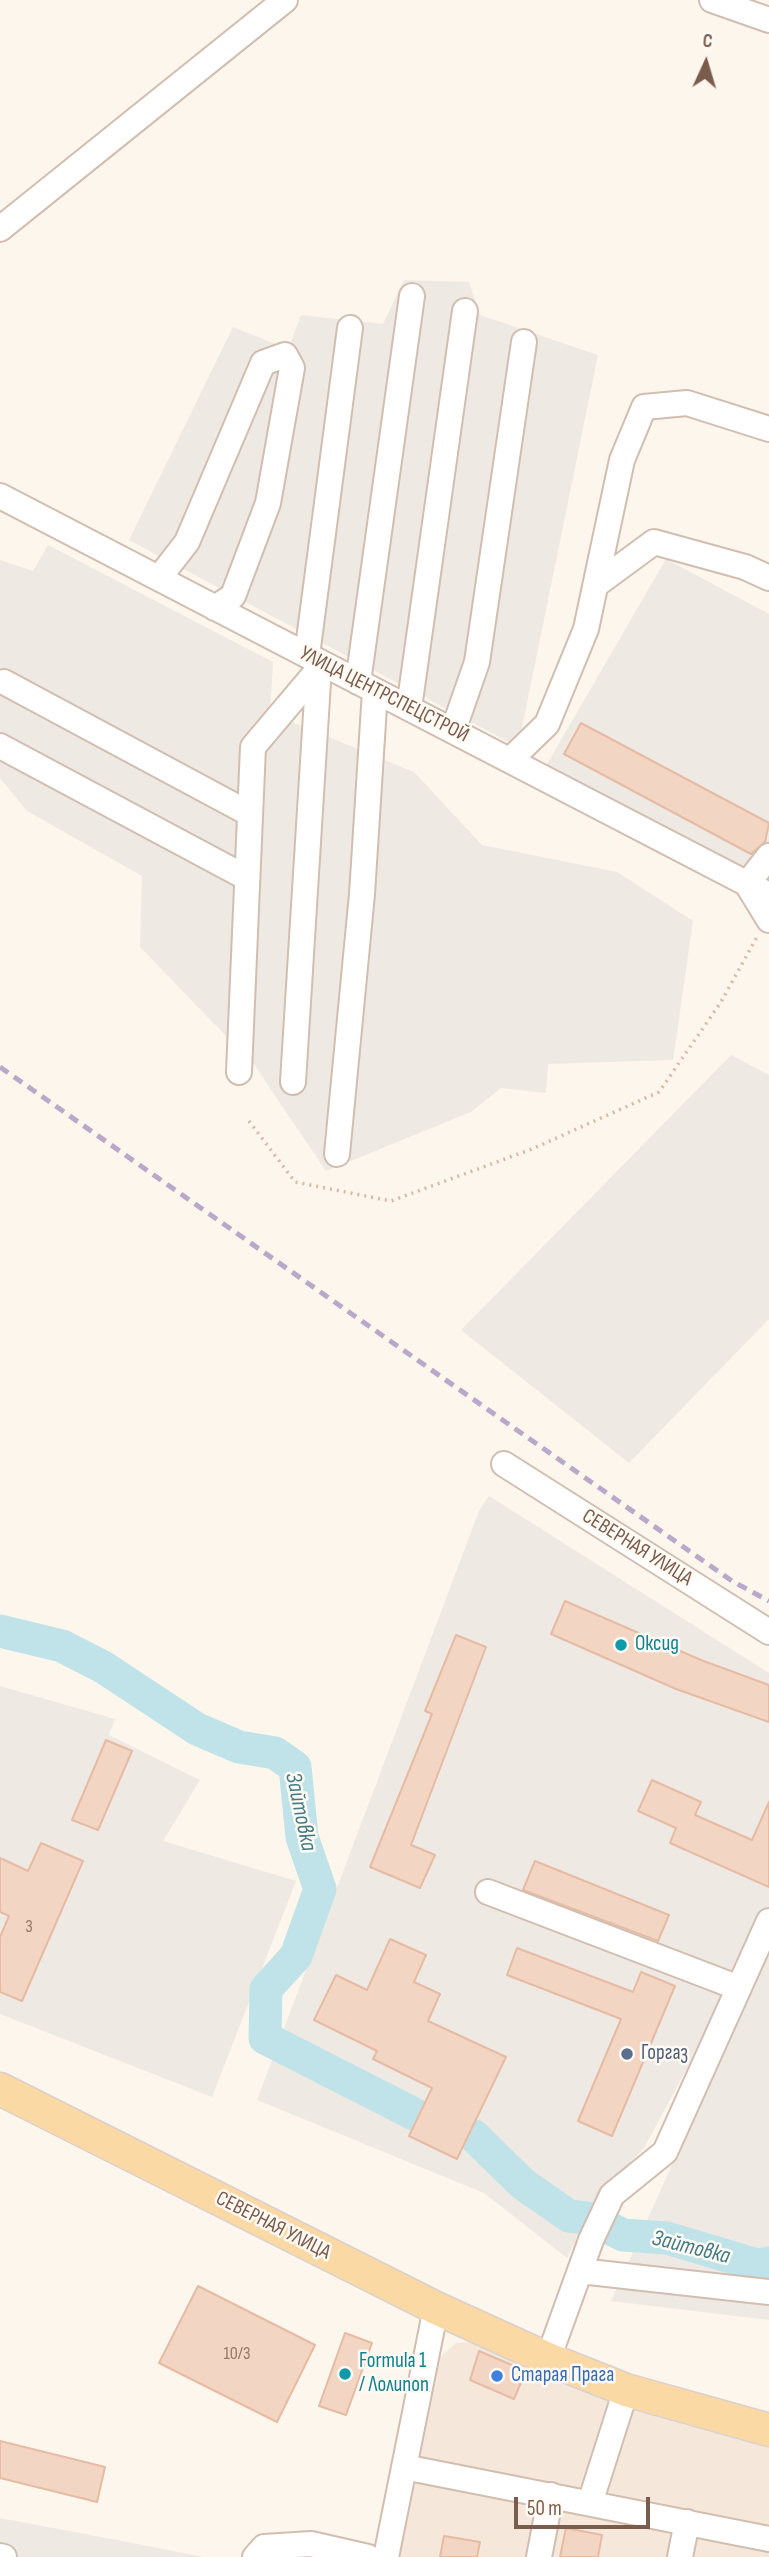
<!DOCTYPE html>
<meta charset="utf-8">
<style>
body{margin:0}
#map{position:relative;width:769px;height:2557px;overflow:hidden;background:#fdf6ec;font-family:"Sofia Sans Condensed",sans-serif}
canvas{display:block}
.north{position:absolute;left:671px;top:28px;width:70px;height:70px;-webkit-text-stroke:5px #fffaf3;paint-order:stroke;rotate:4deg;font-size:19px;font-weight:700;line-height:28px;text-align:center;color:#7a5c4d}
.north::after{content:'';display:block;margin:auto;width:24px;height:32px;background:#7a5c4d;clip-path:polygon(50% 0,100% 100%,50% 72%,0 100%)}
.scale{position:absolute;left:514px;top:2497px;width:136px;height:32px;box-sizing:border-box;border:4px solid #7a5c4d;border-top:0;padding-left:9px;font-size:21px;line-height:24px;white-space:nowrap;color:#7a5c4d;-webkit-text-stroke:5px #fffaf3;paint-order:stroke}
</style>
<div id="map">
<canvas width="769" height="2557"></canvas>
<div class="north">С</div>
<div class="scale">50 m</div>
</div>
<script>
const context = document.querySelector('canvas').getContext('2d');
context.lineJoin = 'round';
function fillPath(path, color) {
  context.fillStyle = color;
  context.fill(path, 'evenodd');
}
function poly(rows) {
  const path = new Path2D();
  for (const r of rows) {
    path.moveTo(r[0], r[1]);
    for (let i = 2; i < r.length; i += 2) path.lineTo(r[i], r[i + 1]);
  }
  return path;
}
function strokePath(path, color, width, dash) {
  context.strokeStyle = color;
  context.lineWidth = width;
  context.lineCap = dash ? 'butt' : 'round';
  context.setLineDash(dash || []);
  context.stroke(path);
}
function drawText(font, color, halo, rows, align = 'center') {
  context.font = font + ' "Sofia Sans Condensed",sans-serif';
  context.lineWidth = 5;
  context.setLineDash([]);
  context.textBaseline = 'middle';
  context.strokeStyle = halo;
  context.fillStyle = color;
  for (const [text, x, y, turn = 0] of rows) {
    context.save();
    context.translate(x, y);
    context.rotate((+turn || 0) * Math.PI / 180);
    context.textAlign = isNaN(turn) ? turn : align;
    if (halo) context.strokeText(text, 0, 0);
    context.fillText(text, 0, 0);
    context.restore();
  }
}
fillPath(poly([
 [473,2342,769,2445,769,2557,397,2557,438,2359,456,2343]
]), '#f5e8da');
fillPath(poly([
 [404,280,469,282,480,315,598,355,518,747,129,540,233,327,288,349,301,315,383,324],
 [48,545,273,662,270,713,414,772,482,845,617,872,693,921,673,1060,548,1064,546,1093,501,1088,471,1112,326,1171,255,1066,140,947,142,876,27,811,0,778,0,560,33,571],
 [666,559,769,614,769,885,547,764],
 [731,1055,769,1075,769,1319,629,1463,461,1330],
 [489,1496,769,1673,769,1910,755,1943,644,2148,600,2194,567,2258,484,2193,257,2100,479,1511],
 [0,1686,115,1719,109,1735,200,1780,163,1841,296,1881,212,2097,0,2014],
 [769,1948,769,2320,611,2301],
 [0,2518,117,2540,204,2557,0,2557]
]), '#efe9e4');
strokePath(poly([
 [0,1631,62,1646,103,1667,197,1729,239,1747,275,1753,295,1767,302,1837,320,1889,296,1956,266,1989,265,2038,416,2115],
 [474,2136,523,2184,569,2216,594,2219],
 [613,2230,623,2235,667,2238,757,2265,769,2263]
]), '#bfe3e8', 33);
const building = poly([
 [581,723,769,823,765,842,751,854,564,754,581,723],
 [565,1601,701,1660,769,1685,769,1722,676,1689,551,1634,565,1601],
 [456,1635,486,1647,411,1845,435,1855,420,1888,370,1867,432,1714,425,1711,456,1635],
 [106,1740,132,1751,98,1830,72,1820,106,1740],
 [652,1780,701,1802,695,1815,752,1840,769,1802,769,1887,670,1843,676,1828,638,1811,652,1780],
 [41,1843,83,1861,22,2001,0,1992,0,1937,9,1916,0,1912,0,1858,28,1871,41,1843],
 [535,1861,669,1915,658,1941,523,1890,535,1861],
 [390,1939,426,1955,414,1982,440,1994,428,2021,506,2057,457,2159,409,2136,432,2088,373,2059,377,2051,314,2020,336,1975,367,1990,390,1939],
 [517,1948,633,1992,641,1972,675,1986,612,2136,578,2121,621,2019,507,1975,517,1948],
 [198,2286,315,2345,277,2422,159,2363,198,2286],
 [345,2333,372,2343,346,2415,319,2406,345,2333],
 [479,2351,526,2371,514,2399,470,2380,479,2351],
 [0,2441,105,2467,97,2502,0,2478,0,2441],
 [566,2528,602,2535,598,2557,560,2557,566,2528],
 [444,2536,480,2542,477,2557,440,2557,444,2536]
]);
fillPath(building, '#f3d5c3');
strokePath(building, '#e6bba3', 2);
const minor = poly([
 [712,0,769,20],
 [0,229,285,0],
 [0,496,769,895],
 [159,578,187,542,263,363,285,355,292,368,268,503,233,596,215,608],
 [597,584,654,542,745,567,769,578],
 [307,655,350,328],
 [4,682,250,814],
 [358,682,412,296],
 [409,708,465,311],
 [453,731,477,662,524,342],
 [0,746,247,878],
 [510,760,547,724,586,629,622,460,644,407,687,403,769,429],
 [769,856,747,884,769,920],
 [239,1072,253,747,318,670],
 [293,1082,319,666],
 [337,1154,362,894,375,691],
 [504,1464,769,1632],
 [488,1892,739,1988],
 [580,2271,769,2292],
 [548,2359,591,2240,612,2195,665,2152,769,1921],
 [404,2467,769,2539],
 [590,2503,626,2390],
 [0,2556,4,2557],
 [255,2557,264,2547,311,2544,368,2557],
 [386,2557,436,2308],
 [539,2557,551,2495],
 [680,2557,687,2522]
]);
const major = poly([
 [0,2089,436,2308,548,2359,626,2390,769,2430]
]);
strokePath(minor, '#d1beb0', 28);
strokePath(major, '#dad1cd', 35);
strokePath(poly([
 [249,1121,295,1182,391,1201,532,1149,659,1092,721,1002,758,935]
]), '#d9b8a5', 3.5, [2, 5]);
strokePath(minor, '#fff', 24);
strokePath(major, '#fbd9a5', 32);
strokePath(poly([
 [0,1067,732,1581,769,1601]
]), '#b9a8c9', 5, [10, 7]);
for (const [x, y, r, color] of [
 [621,1645,7,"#0f9aa8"],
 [627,2054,7,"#5c6f8a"],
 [345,2374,7,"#0f9aa8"],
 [497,2376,7,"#3f7fe0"]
]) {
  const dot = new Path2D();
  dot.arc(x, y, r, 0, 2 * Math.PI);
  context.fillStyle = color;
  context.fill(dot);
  strokePath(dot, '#fffaf3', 2.5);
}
drawText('18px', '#987a6a', null, [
 ["3",29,1927],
 ["10/3",237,2354]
]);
drawText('21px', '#7a5c4d', '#fffaf3', [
 ["УЛИЦА ЦЕНТРСПЕЦСТРОЙ",384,695,27],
 ["СЕВЕРНАЯ УЛИЦА",637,1548,32],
 ["СЕВЕРНАЯ УЛИЦА",273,2226,27]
]);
drawText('21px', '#0d838f', '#fffaf3', [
 ["Оксид",635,1645],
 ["Formula 1",359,2362],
 ["/ Лолипоп",359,2386]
], 'left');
drawText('21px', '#4e5e75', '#fffaf3', [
 ["Горгаз",641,2054]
], 'left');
drawText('21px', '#366cbe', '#fffaf3', [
 ["Старая Прага",511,2376]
], 'left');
drawText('italic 23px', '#437c86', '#fffaf3', [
 ["Зайтовка",300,1812,78],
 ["Зайтовка",691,2248,14]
]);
</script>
